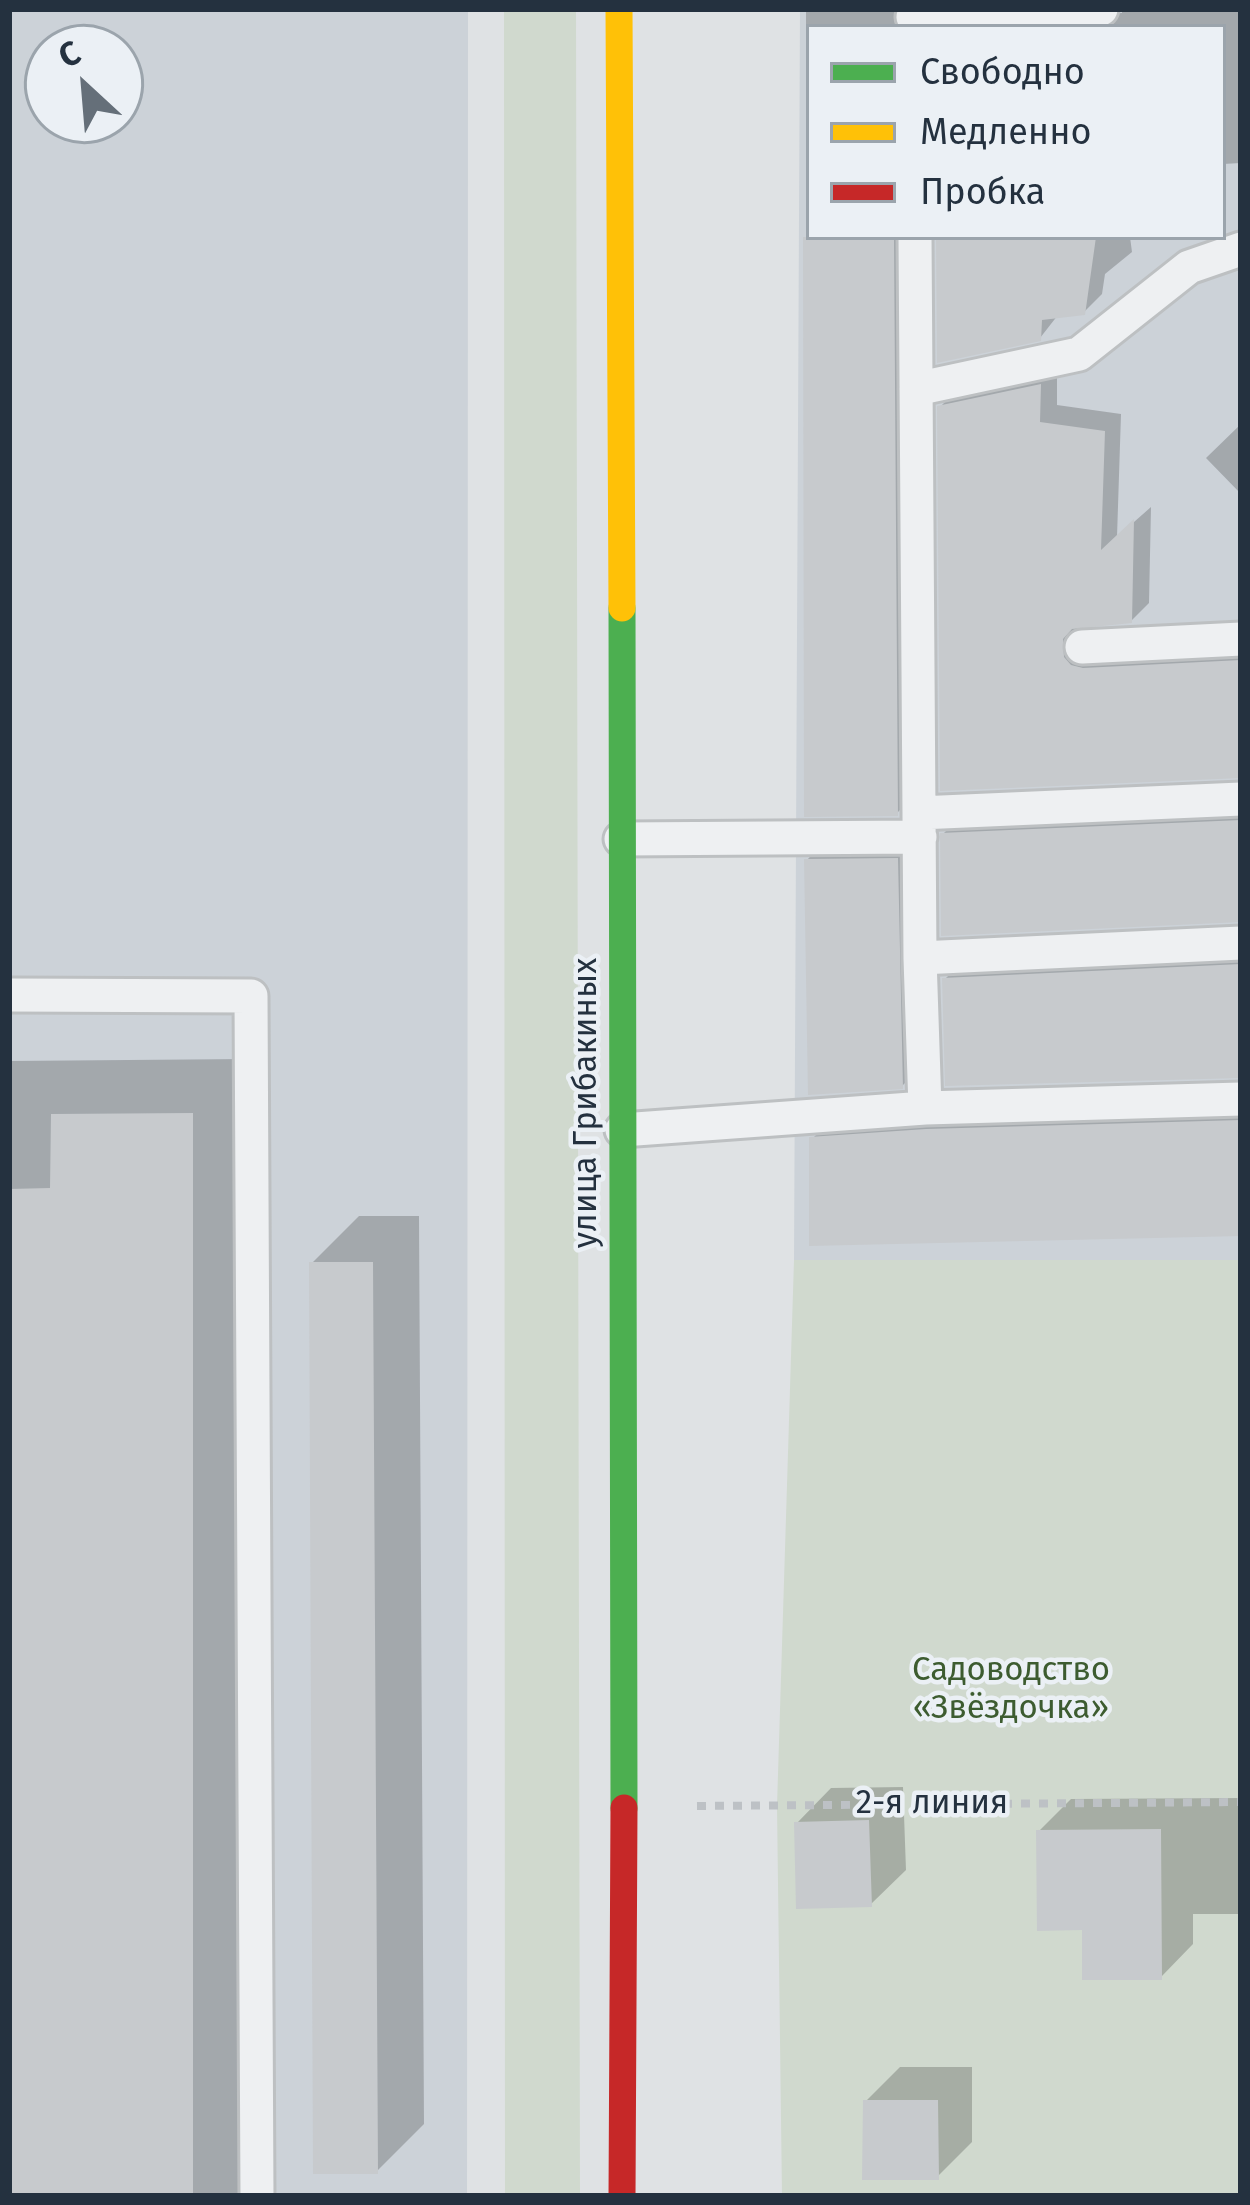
<!DOCTYPE html>
<meta charset="utf-8">
<style>
body{margin:0}
#map{position:relative;width:1250px;height:2205px;overflow:hidden;background:#dfe2e4;font-family:"Fira Sans",sans-serif}
canvas{display:block}
.frame{position:absolute;inset:0;border:12px solid #24313f;pointer-events:none}
.legend{position:absolute;left:806px;top:24px;width:420px;height:216px;box-sizing:border-box;background:#ebf0f5;border:3px solid #9ba4ac;margin:0;padding:15px 21px;list-style:none;font-size:36px;color:#24313f}
.legend li{display:flex;align-items:center;gap:24px;height:60px}
.legend b{width:60px;border:3px solid #9ba4ac}
.north{position:absolute;left:24px;top:24px;width:120px;height:120px;box-sizing:border-box;background:#ebf0f5;border:3px solid #9ba4ac;border-radius:50%;rotate:334deg;font-size:33px;font-weight:700;line-height:48px;text-align:center;color:#24313f}
.north::after{content:'';display:block;margin:auto;width:42px;height:54px;background:#656f79;clip-path:polygon(50% 0,100% 100%,50% 72%,0 100%)}
</style>
<div id="map">
<canvas width="1250" height="2205"></canvas>
<div class="frame"></div>
<ul class="legend">
<li><b style="height:15px;background:#4caf50"></b>Свободно</li>
<li><b style="height:15px;background:#ffc107"></b>Медленно</li>
<li><b style="height:15px;background:#c62828"></b>Пробка</li>
</ul>
<div class="north">С</div>
</div>
<script>
const context = document.querySelector('canvas').getContext('2d');
context.lineJoin = 'round';
function fillPath(path, color) {
  context.fillStyle = color;
  context.fill(path, 'evenodd');
}
function poly(rows) {
  const path = new Path2D();
  for (const r of rows) {
    path.moveTo(r[0], r[1]);
    for (let i = 2; i < r.length; i += 2) path.lineTo(r[i], r[i + 1]);
  }
  return path;
}
function strokePath(path, color, width, dash) {
  context.strokeStyle = color;
  context.lineWidth = width;
  context.lineCap = dash ? 'butt' : 'round';
  context.setLineDash(dash || []);
  context.stroke(path);
}
function drawText(font, color, halo, rows, align = 'center') {
  context.font = font + ' "Fira Sans",sans-serif';
  context.lineWidth = 9;
  context.setLineDash([]);
  context.textBaseline = 'middle';
  context.strokeStyle = halo;
  context.fillStyle = color;
  for (const [text, x, y, turn = 0] of rows) {
    context.save();
    context.translate(x, y);
    context.rotate((+turn || 0) * Math.PI / 180);
    context.textAlign = isNaN(turn) ? turn : align;
    if (halo) context.strokeText(text, 0, 0);
    context.fillText(text, 0, 0);
    context.restore();
  }
}
fillPath(poly([
 [9,9,468,9,467,2196,9,2196],
 [48,48,120,48,120,120,48,120],
 [800,9,1241,9,1241,1260,794,1260],
 [809,27,1223,27,1223,237,809,237]
]), '#ccd2d8');
fillPath(poly([
 [504,9,576,9,580,2196,505,2196],
 [794,1260,1241,1260,1241,2196,782,2196,777,1806]
]), '#d0d9ce');
fillPath(poly([
 [806,9,914,9,933,21,1122,13,1122,9,1241,9,1241,163,1223,164,1223,27,809,27,809,237,911,237,915,795,897,813,807,814],
 [939,237,1130,237,1132,252,1105,274,1102,294,1084,312,1058,315,1040,338],
 [1057,368,1057,405,1121,414,1117,537,1151,507,1149,603,1131,621,1080,625,1081,639,1241,643,1241,775,943,788,940,407,958,389],
 [1241,424,1241,494,1206,458],
 [1241,804,1241,919,943,834,961,816],
 [824,842,915,842,920,1068,902,1086,807,860],
 [1241,948,1241,1075,945,979,963,961],
 [247,1059,247,2196,9,2196,9,1061],
 [1241,1104,1241,1233,812,1139,830,1121],
 [359,1216,419,1216,424,2124,377,2171,312,1263],
 [903,1787,906,1870,871,1904,797,1823,831,1788],
 [1241,1798,1241,1914,1193,1914,1193,1944,1161,1977,1085,1927,1039,1831,1071,1799],
 [900,2067,972,2067,972,2142,937,2177,866,2101]
]), '#0003');
fillPath(poly([
 [803,237,894,237,898,816,804,817],
 [936,237,1096,237,1085,315,1042,320,1041,341,937,363],
 [1041,384,1040,422,1105,431,1101,550,1134,519,1132,623,1072,629,1063,639,1064,657,1071,665,1083,668,1241,660,1241,778,940,791,937,406],
 [1241,820,1241,922,941,936,940,833],
 [898,858,903,1089,808,1095,804,859],
 [1241,964,1241,1078,945,1086,942,978],
 [193,1113,193,2196,9,2196,9,1189,50,1188,51,1114],
 [1241,1120,1241,1236,809,1246,809,1137,926,1129],
 [309,1262,373,1262,378,2174,313,2174],
 [869,1820,872,1907,796,1909,794,1822],
 [1161,1829,1162,1980,1082,1980,1082,1930,1037,1931,1036,1830],
 [863,2100,938,2100,939,2180,862,2180]
]), '#c7cacd');
const lane = poly([
 [913,17,1101,9],
 [915,237,920,958,925,1108,1241,1099],
 [916,389,1079,354,1189,267,1241,249],
 [1082,647,1241,639],
 [919,813,1241,799],
 [621,839,920,837],
 [920,958,1241,943],
 [9,995,251,996,257,2196],
 [622,1130,925,1108]
]);
strokePath(lane, '#bdc0c2', 39);
strokePath(poly([
 [697,1806,1241,1802]
]), '#bdc1c5', 8, [9, 9]);
strokePath(lane, '#eef0f2', 33);
strokePath(poly([
 [622,608,624,1808]
]), '#4caf50', 27);
strokePath(poly([
 [619,9,622,608]
]), '#ffc107', 27);
strokePath(poly([
 [622,2196,624,1808]
]), '#c62828', 27);
drawText('33px', '#24313f', '#ebf0f5', [
 ["улица Грибакиных",587,1103,-90],
 ["2-я линия",932,1804]
]);
drawText('33px', '#3d5c30', '#ebf0f5', [
 ["Садоводство",1011,1671],
 ["«Звёздочка»",1011,1709]
]);
</script>
